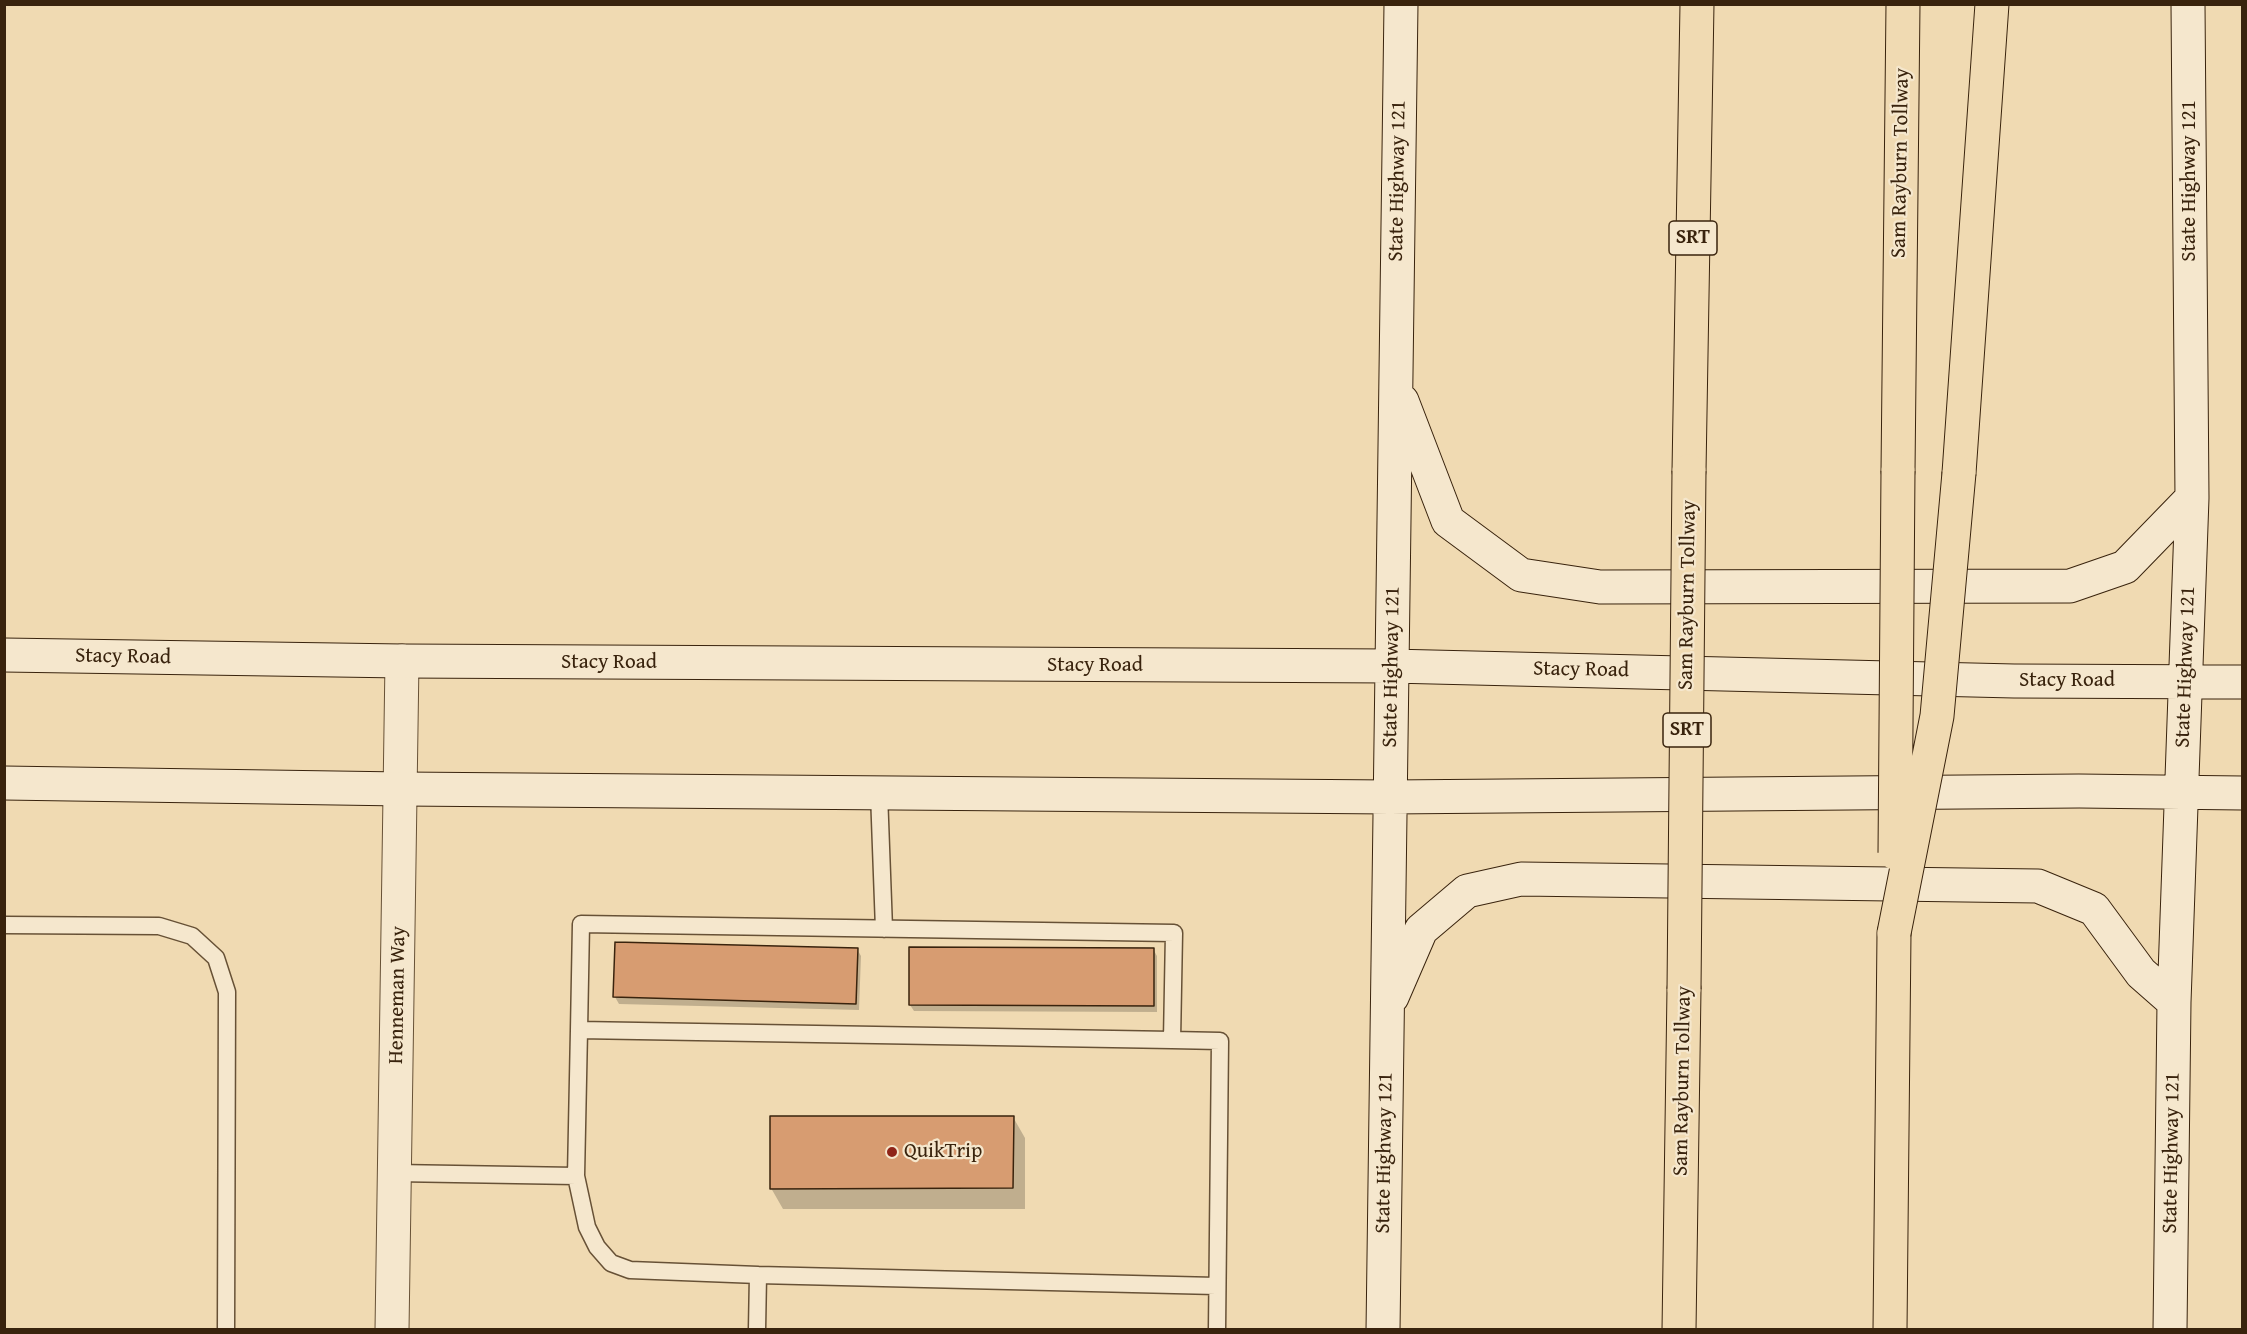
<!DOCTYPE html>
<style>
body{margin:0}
#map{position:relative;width:2247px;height:1334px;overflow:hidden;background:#f0dab2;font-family:"Gentium Book Plus",serif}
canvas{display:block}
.frame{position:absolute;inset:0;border:6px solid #39230d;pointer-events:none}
</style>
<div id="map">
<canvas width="2247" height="1334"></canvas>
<div class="frame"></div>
</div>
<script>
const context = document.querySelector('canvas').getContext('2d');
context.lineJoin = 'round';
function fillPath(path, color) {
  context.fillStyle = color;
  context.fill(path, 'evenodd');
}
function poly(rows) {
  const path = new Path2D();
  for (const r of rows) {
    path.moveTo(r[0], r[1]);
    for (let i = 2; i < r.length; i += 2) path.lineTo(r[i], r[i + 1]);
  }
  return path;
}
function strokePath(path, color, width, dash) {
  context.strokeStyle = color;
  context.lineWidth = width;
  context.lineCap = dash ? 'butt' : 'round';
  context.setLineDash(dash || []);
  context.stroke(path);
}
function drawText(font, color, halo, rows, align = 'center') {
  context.font = font + ' "Gentium Book Plus",serif';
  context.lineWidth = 4.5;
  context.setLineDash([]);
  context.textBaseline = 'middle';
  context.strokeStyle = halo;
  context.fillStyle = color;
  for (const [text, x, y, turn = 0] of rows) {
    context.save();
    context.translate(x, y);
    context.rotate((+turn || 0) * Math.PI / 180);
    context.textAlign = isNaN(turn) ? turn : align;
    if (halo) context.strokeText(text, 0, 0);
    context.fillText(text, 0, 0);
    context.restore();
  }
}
fillPath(poly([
 [857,949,861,956,859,1010,619,1004,615,997],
 [1153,949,1157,956,1157,1012,914,1011,910,1005],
 [1013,1117,1025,1138,1025,1209,783,1209,771,1188]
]), '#0003');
const building = poly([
 [615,942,858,948,856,1004,613,997,615,942],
 [909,947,1154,948,1154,1006,909,1005,909,947],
 [770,1116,1014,1116,1013,1188,770,1189,770,1116]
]);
fillPath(building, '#d79c71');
strokePath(building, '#39230d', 1.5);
const lane = poly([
 [879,793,884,929],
 [4,925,159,926,192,936,216,958,227,992,226,1330],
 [1172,1040,1220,1041,1217,1330],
 [395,1173,576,1176,579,1030,581,924,1174,933,1172,1040,579,1030],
 [576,1176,587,1227,597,1247,611,1263,630,1270,758,1275],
 [757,1330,758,1275,1216,1286]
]);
const street = poly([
 [392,1330,402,661]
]);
const secondary = poly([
 [1402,401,1448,521,1521,575,1600,587,2070,586,2125,567,2192,498],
 [4,655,402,661,1391,666,2014,681,2242,682],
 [4,783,402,789,1390,797,2079,791,2242,793],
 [1392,997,1421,930,1467,891,1521,879,2038,886,2094,909,2141,973,2174,1002],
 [1383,1330,1401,4],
 [2170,1330,2174,1002,2192,498,2188,4]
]);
const highway = poly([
 [1689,471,1697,4],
 [1898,471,1903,4],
 [1959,473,1992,4],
 [1679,1330,1684,989],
 [1890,1330,1894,933]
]);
strokePath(lane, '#675136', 19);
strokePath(street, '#675136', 35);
strokePath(secondary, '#39230d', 35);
strokePath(highway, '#39230d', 35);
strokePath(lane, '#f5e7cd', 16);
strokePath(street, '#f5e7cd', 33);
strokePath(secondary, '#f5e7cd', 33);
strokePath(highway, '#f0dab2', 33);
const highwayBridge = poly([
 [1895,853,1898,471],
 [1894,933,1937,716,1959,473],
 [1684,989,1689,471]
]);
strokePath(highwayBridge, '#39230d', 35, []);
strokePath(highwayBridge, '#f0dab2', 33);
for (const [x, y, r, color] of [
 [892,1152,6,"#8f2418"]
]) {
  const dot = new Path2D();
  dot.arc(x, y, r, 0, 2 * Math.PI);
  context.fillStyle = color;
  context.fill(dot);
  strokePath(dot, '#f5e7cd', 2);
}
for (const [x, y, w] of [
 [1693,238,48],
 [1687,730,48]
]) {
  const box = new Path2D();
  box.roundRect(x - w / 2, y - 17, w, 34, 4.5);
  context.fillStyle = '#f5e7cd';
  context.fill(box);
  strokePath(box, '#39230d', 1.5);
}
drawText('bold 20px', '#39230d', null, [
 ["SRT",1693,238],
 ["SRT",1687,730]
]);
drawText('21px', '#39230d', '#f5e7cd', [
 ["Sam Rayburn Tollway",1901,163,-89],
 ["State Highway 121",1398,181,-89],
 ["State Highway 121",2190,181,-90],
 ["Sam Rayburn Tollway",1688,595,-89],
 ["Stacy Road",123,657,1],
 ["Stacy Road",609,663],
 ["Stacy Road",1095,666],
 ["State Highway 121",1392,667,-89],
 ["State Highway 121",2186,667,-88],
 ["Stacy Road",1581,670,1],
 ["Stacy Road",2067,681],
 ["Henneman Way",398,995,-89],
 ["Sam Rayburn Tollway",1683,1081,-89],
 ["State Highway 121",1385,1153,-89],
 ["State Highway 121",2172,1153,-89]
]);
drawText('21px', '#39230d', '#f5e7cd', [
 ["QuikTrip",904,1152]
], 'left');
</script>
